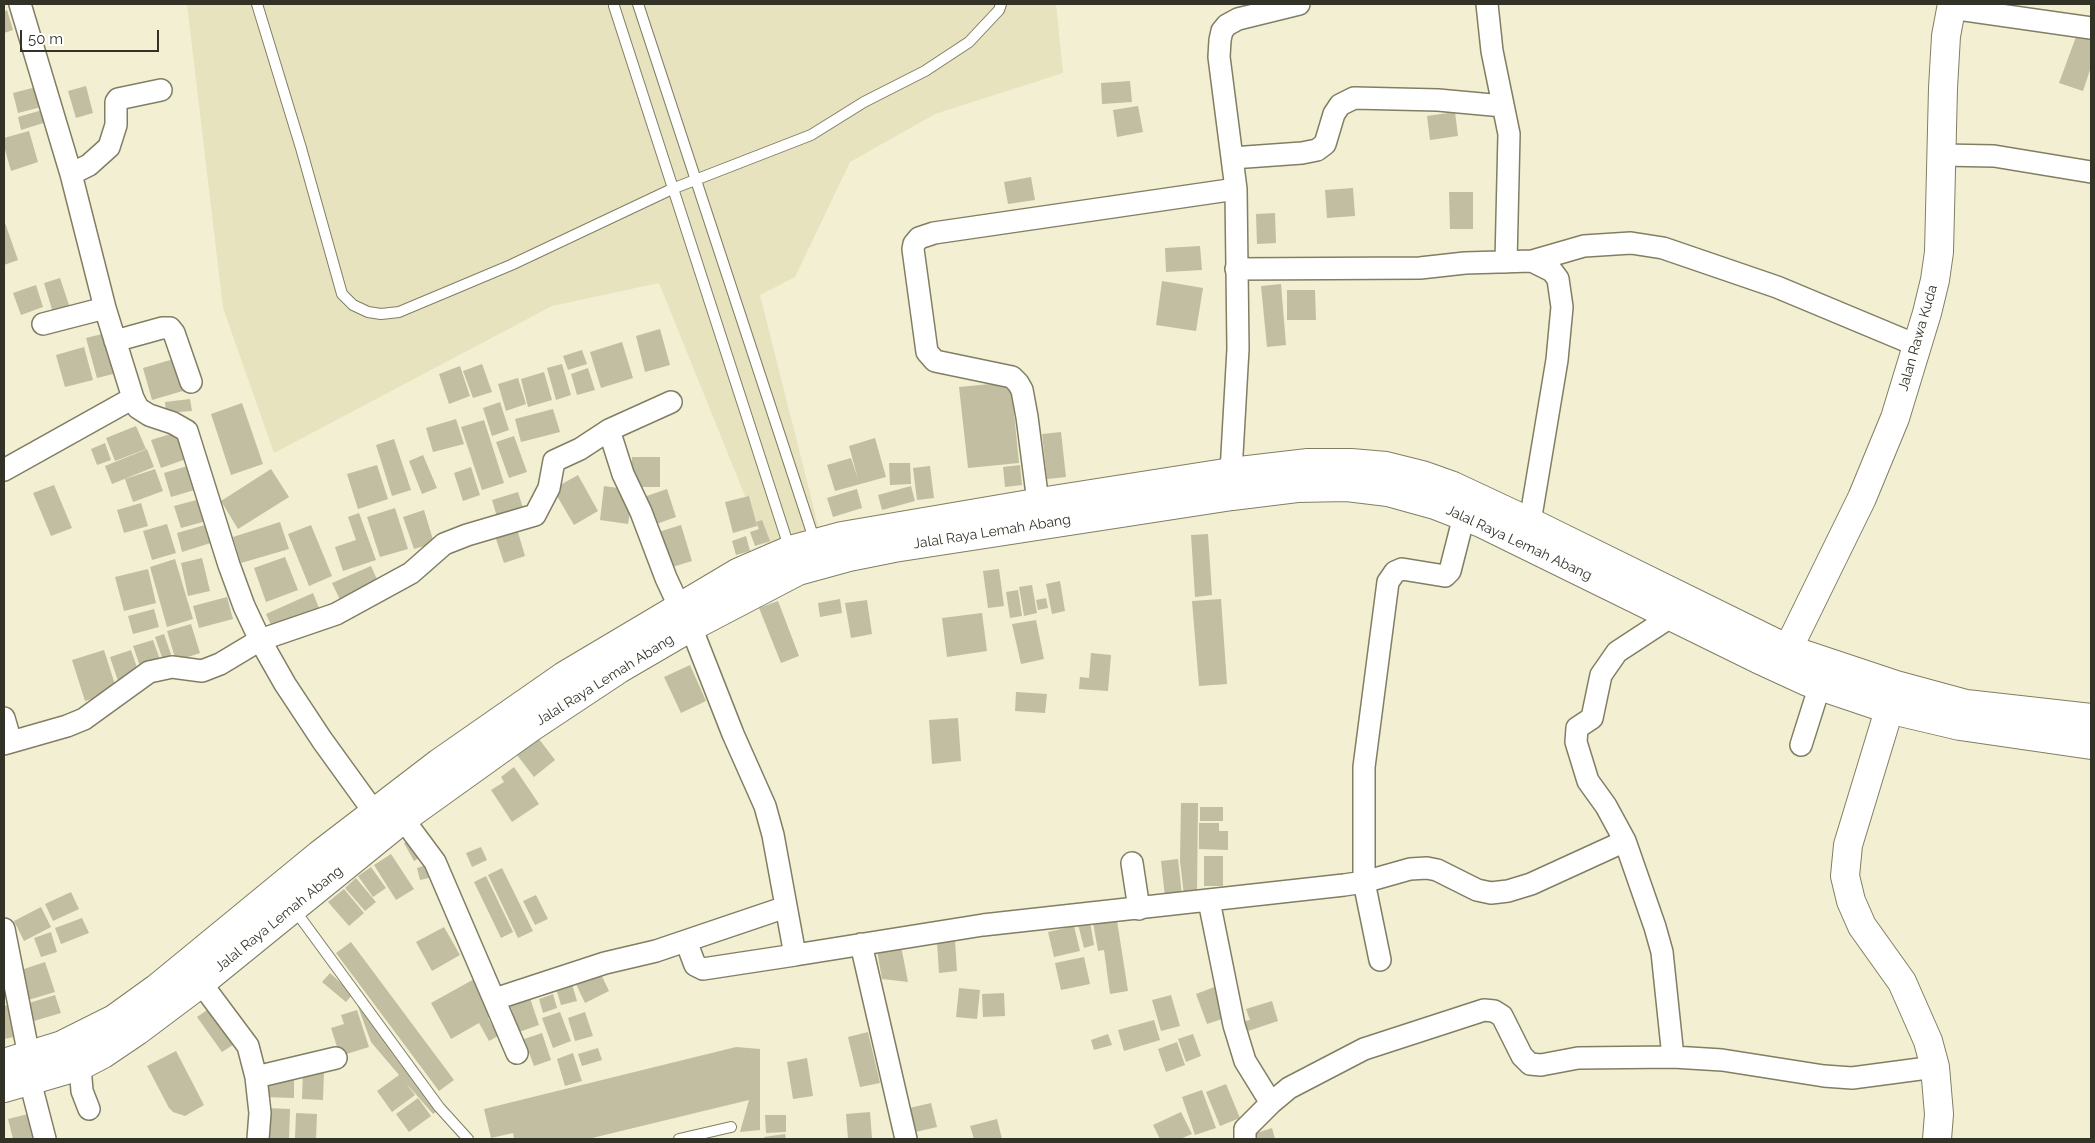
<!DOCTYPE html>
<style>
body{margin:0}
#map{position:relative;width:2095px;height:1143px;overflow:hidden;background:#f3efd2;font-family:Raleway,sans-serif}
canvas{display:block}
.frame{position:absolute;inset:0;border:5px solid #333227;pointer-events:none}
.scale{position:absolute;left:20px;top:30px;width:139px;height:22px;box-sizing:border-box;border:2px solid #333227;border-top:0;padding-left:6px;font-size:15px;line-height:18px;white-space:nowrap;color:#333227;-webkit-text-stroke:4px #fff;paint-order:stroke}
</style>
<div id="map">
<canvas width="2095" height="1143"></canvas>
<div class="frame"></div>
<div class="scale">50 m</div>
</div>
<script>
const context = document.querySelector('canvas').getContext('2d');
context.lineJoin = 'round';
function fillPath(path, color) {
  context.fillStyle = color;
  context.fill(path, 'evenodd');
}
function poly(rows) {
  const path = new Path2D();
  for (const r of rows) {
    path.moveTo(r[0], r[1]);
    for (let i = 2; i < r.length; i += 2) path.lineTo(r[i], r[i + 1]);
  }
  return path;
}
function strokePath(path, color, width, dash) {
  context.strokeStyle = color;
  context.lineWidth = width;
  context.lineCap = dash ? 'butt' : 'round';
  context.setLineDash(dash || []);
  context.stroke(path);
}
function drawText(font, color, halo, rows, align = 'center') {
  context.font = font + ' Raleway,sans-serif';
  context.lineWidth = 4.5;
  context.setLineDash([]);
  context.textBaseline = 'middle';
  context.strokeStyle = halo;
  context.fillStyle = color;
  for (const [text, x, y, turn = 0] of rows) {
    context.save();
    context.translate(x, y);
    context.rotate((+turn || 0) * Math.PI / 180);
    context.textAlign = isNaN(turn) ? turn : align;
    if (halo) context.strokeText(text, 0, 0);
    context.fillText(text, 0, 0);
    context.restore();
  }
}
fillPath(poly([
 [187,4,1056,4,1063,73,935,114,850,162,795,277,760,295,820,533,766,548,659,283,552,306,274,453,223,308]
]), '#e7e3be');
fillPath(poly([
 [7,10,13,30,4,33,4,12],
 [2077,34,2091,39,2091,67,2083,91,2059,83],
 [1130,81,1132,102,1102,104,1101,83],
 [40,86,45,106,18,113,13,93],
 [86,86,93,113,76,118,68,91],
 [1138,106,1143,132,1117,137,1113,110],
 [49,108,53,120,21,130,18,117],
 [1455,112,1458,136,1430,140,1427,116],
 [29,131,38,162,11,171,4,146,4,138],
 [1031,177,1035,200,1008,204,1004,182],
 [1353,188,1355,216,1327,218,1325,190],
 [1449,192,1473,192,1473,229,1450,229],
 [1275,213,1276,243,1257,244,1256,214],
 [4,220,18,260,4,265],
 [1200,246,1202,270,1166,272,1165,248],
 [60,278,71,311,54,316,44,283],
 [1162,281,1203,288,1196,331,1156,325],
 [1281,284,1286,345,1267,347,1261,286],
 [36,285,43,307,21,315,13,293],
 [1287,290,1315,290,1316,320,1287,320],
 [660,329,670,365,645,372,636,336],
 [110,332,121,372,97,378,86,338],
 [622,342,633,378,601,388,590,352],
 [84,347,93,380,65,387,56,355],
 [582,350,587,364,568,370,563,356],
 [177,358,186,390,152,400,143,368],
 [482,364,492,392,473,398,463,371],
 [562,364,571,395,556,400,547,368],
 [460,366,470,396,449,404,439,374],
 [588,368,595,390,577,395,571,374],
 [544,372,552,400,528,407,521,379],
 [518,378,526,404,506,411,498,384],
 [1011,382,1019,463,968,468,959,387],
 [190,399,192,411,166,413,165,402],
 [500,402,509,430,492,436,483,408],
 [242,403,263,464,231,475,211,414],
 [553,409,560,432,521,442,515,419],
 [456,419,464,444,433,452,426,428],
 [484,420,504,483,482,490,461,427],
 [136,426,146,449,115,461,106,438],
 [180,431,189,458,161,468,151,440],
 [1061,432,1066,477,1047,479,1042,434],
 [514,436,527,472,509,478,496,442],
 [875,438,886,477,835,491,827,465,851,458,858,479,849,446],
 [394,439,411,490,392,496,376,445],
 [105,443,111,460,97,465,91,449],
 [147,449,154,467,112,484,105,466],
 [423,455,437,488,422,494,409,461],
 [632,457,660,457,660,487,632,487,627,467,632,467],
 [889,463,910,463,911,484,890,485],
 [194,464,201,488,171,497,164,473],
 [377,465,388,499,358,509,347,474],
 [1020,465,1022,485,1005,487,1003,467],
 [930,466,934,498,917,500,913,468],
 [471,467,480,495,463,501,454,473],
 [155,469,163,491,133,502,125,479],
 [271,469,289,497,238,529,221,501],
 [578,475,598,511,574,525,553,489],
 [54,485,72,528,51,536,33,493],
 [604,486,625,489,632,498,628,524,600,520],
 [911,486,915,501,882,510,878,495],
 [667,489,676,517,651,526,641,498],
 [857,489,862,508,833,517,827,498],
 [518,492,523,508,497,517,492,500],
 [749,496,757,526,733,533,725,502],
 [204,498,210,520,181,528,174,506],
 [141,503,148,526,124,533,117,510],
 [395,508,408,549,380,557,367,517],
 [424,510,434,543,414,549,403,517],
 [359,513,376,560,343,571,335,547,356,540,348,517],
 [762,520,770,541,755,546,750,532,759,529,756,522],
 [280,522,289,549,241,563,233,537],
 [212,523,217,541,182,552,177,533],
 [167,524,176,553,152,560,143,531],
 [311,525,332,576,309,586,288,534],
 [681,525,692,561,669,568,652,534],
 [517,529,525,556,504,563,495,536],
 [1208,534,1212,595,1195,597,1191,535],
 [746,536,750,551,736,555,732,541],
 [285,557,298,590,266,602,254,568],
 [202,558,210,591,188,596,181,563],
 [175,559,193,619,167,627,150,567],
 [371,566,380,586,342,604,332,583],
 [148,569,156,603,124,611,115,577],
 [999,569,1004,606,988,608,983,571],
 [1060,581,1065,611,1052,614,1046,584],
 [1032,585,1037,613,1024,616,1019,587],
 [1018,590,1022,616,1010,618,1006,592],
 [313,593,321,613,275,634,266,614],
 [227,597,233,619,199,628,193,606],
 [1046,598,1048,608,1038,610,1036,600],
 [840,599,842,613,820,617,818,603],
 [1221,599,1227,684,1199,686,1192,601],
 [867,600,872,634,851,638,845,603],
 [778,601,799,656,781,663,759,608],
 [154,609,159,627,133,634,128,616],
 [982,613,987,651,947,657,942,618],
 [1036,620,1044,659,1021,664,1012,624],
 [191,624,200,653,176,661,167,631],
 [164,634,174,663,165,666,155,637],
 [153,640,162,665,142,672,133,646],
 [104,650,117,691,85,701,72,660],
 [131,650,140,676,119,684,110,657],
 [1091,653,1111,655,1108,691,1079,689,1080,677,1089,678],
 [690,665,706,701,681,713,664,677],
 [1016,692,1047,694,1045,713,1015,711],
 [958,718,961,761,932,764,929,720],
 [539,739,555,760,534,777,517,755],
 [514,767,539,804,512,822,491,790,504,782,501,777],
 [1181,803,1198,803,1197,895,1184,895,1180,861],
 [1200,807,1223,807,1223,821,1200,821],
 [1199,823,1219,823,1219,831,1228,831,1228,850,1199,849],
 [411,839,421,857,414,861,404,843],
 [481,847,487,860,472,867,466,853],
 [391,854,414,889,396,900,374,865],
 [1204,856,1223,856,1223,886,1204,886],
 [1178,859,1182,895,1165,897,1161,861],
 [429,864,433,877,420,880,417,868],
 [371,867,386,888,373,897,358,876],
 [502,868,533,931,518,938,488,875],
 [486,876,513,932,501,938,474,882],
 [356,878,376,902,365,911,345,888],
 [344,889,364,913,349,926,328,902],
 [71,892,79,909,53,921,45,904],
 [536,895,548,919,535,925,523,901],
 [41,907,51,927,24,941,14,921],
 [1116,914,1128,991,1110,994,1104,950,1098,951,1092,917],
 [1089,916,1094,945,1084,948,1077,920],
 [82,918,89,933,61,944,55,928],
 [1074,926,1080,951,1054,957,1048,932],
 [444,927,460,955,432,971,416,942],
 [51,932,57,952,41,957,34,938],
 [955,940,957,971,939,973,937,942],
 [351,942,454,1080,439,1091,336,953],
 [901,946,908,982,882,979,877,951],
 [1084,957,1090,984,1061,990,1055,963],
 [45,962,55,992,25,1001,15,972],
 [599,970,609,991,585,1003,575,982],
 [330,973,353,994,346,1002,322,982],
 [570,977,577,1001,561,1005,554,982],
 [476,978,496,1014,488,1018,498,1036,489,1041,479,1023,451,1039,431,1003],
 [1217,986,1228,1017,1207,1024,1196,994],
 [959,988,980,990,977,1019,956,1017],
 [528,992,539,1025,519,1032,508,999],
 [1004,993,1005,1016,983,1017,982,994],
 [553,994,557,1008,543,1013,539,999],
 [55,995,61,1013,34,1021,29,1003],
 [1171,995,1180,1026,1161,1031,1152,1000],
 [1272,1001,1278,1021,1248,1031,1245,1021,1250,1020,1246,1009],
 [12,1004,19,1036,4,1039,4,1006],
 [357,1004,438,1110,433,1114,406,1083,415,1095,392,1112,377,1091,399,1075,371,1042],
 [210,1008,236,1043,222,1052,197,1017],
 [357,1010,369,1047,340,1056,331,1028,344,1024,341,1015],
 [560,1012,571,1041,553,1048,542,1018],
 [585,1012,593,1036,575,1041,568,1018],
 [1154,1020,1160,1040,1124,1051,1118,1030],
 [868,1032,880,1083,860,1087,848,1037],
 [542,1033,551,1060,534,1066,524,1039],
 [1108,1034,1112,1045,1094,1050,1091,1040],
 [1193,1034,1201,1056,1186,1062,1178,1039],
 [1177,1042,1185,1065,1166,1072,1158,1049],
 [736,1047,760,1049,760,1130,740,1132,749,1100,588,1139,514,1139,513,1133,491,1138,484,1109],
 [598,1048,602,1060,582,1066,578,1054],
 [176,1051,204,1105,185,1116,173,1112,169,1108,147,1066],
 [573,1053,582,1081,565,1086,557,1059],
 [807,1058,813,1096,793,1099,787,1062],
 [303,1069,324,1070,323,1100,302,1099],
 [264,1078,294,1078,294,1098,263,1097],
 [1226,1084,1240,1118,1220,1126,1206,1092],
 [1202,1090,1216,1128,1195,1135,1182,1097],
 [418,1098,431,1116,409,1132,396,1114],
 [931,1103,937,1127,911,1133,905,1109],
 [266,1108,290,1109,289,1139,265,1139],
 [870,1112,872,1138,848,1139,846,1114],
 [1181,1112,1192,1134,1180,1139,1160,1139,1153,1125],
 [296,1113,317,1114,316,1139,295,1139],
 [28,1114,35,1139,13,1139,8,1119],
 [765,1115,786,1115,786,1132,766,1133],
 [997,1119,1002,1139,974,1139,970,1126],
 [1272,1128,1275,1139,1249,1139,1248,1136],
 [785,1134,786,1139,764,1139,764,1137]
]), '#c1bea2');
const lane = poly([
 [257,4,301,148,342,294,353,305,368,312,381,314,399,312,461,286,511,265,672,189,811,135,864,102,925,71,969,42,999,10,1001,4],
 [638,4,815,542],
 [614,6,790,550],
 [294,909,439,1107,468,1139],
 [679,1139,731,1127]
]);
const street = poly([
 [20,4,71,174,105,308,133,398,138,408,149,415,173,423,187,431,229,565,244,606,260,640,285,684,322,740,374,812],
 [1487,4,1492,51,1509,134,1506,262],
 [1951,8,2091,28],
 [1942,155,1994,156,2091,172],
 [1232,158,1302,153,1317,150,1325,144,1334,114,1340,105,1354,98,1438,100,1503,106],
 [71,174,89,165,109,147,116,125,116,102,118,99,161,90],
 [1532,261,1584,246,1631,243,1663,248,1777,287,1916,345],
 [1236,269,1420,268,1465,263,1532,261,1552,271,1558,279,1562,307,1557,360,1530,522],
 [43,324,105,308],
 [115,341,162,328,170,328,174,333,191,382],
 [609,430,623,474,641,512,666,578,679,606],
 [4,470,133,398],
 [1231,472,1238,349,1236,189,1219,57,1220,40,1222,31,1227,25,1238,19,1299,4],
 [1038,502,1027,417,1022,390,1018,383,1012,377,935,361,927,352,913,249,914,244,919,238,934,233,1236,189],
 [1672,616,1617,652,1601,675,1592,718,1577,728,1576,742,1588,781,1606,806,1625,841,1655,927,1662,952,1673,1057],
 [691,627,733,734,765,806,773,835,795,955,983,925,1344,885,1364,882,1410,869,1427,868,1437,870,1477,890,1491,893,1508,891,1531,884,1625,841],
 [4,718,11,742],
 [4,744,67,726,84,719,149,672,172,667,202,671,220,664,260,640,336,614,411,573,444,544,467,535,535,515,549,488,554,461,580,449,609,430,671,402],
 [1801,745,1820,685],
 [403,819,435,862,517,1053],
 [1132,863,1139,909],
 [1209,901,1234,1025,1245,1061,1271,1103],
 [4,929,29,1056],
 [686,941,695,965,703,969,795,955],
 [861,944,906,1139],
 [1380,960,1364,882,1364,767,1388,582,1395,572,1402,569,1445,576,1450,571,1464,516],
 [201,983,248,1046,256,1077,260,1113,258,1139],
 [495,999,605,963,656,951,786,907],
 [80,1066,82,1091,89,1109],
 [256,1077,336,1058],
 [30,1081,45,1139],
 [1245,1139,1245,1129,1271,1103,1289,1088,1364,1049,1484,1010,1494,1011,1502,1016,1522,1056,1530,1064,1541,1065,1578,1058,1673,1057,1722,1060,1824,1076,1852,1078,1935,1067]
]);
const secondary = poly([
 [1788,649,1862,498,1895,418,1927,313,1935,280,1939,252,1943,88,1946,36,1952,4],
 [1896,687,1848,845,1845,876,1851,901,1862,926,1902,982,1928,1041,1935,1067,1939,1114,1937,1139]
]);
const highway = poly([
 [4,1063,62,1045,114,1019,157,988,319,855,439,763,564,676,739,572,790,550,842,536,1053,500,1231,472,1308,463,1351,463,1386,466,1422,475,1453,486,1530,522,1788,649,1896,685,1966,704,2091,718],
 [4,1088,80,1066,103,1054,137,1031,201,983,403,819,530,728,619,669,691,627,798,571,849,557,894,548,1232,496,1297,488,1347,487,1388,492,1435,505,1481,523,1758,659,1808,682,1888,709,1960,726,2091,745]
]);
strokePath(lane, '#817e63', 12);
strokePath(street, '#817e63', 24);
strokePath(secondary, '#817e63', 30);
strokePath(highway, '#817e63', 30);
strokePath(lane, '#fff', 10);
strokePath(street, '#fff', 21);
strokePath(secondary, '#fff', 28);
strokePath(highway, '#fff', 28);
drawText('14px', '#333227', '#fff', [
 ["Jalan Rawa Kuda",1918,338,-74],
 ["Jalal Raya Lemah Abang",992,532,-9],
 ["Jalal Raya Lemah Abang",1519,543,25],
 ["Jalal Raya Lemah Abang",605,680,-32],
 ["Jalal Raya Lemah Abang",279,919,-39]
]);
</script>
